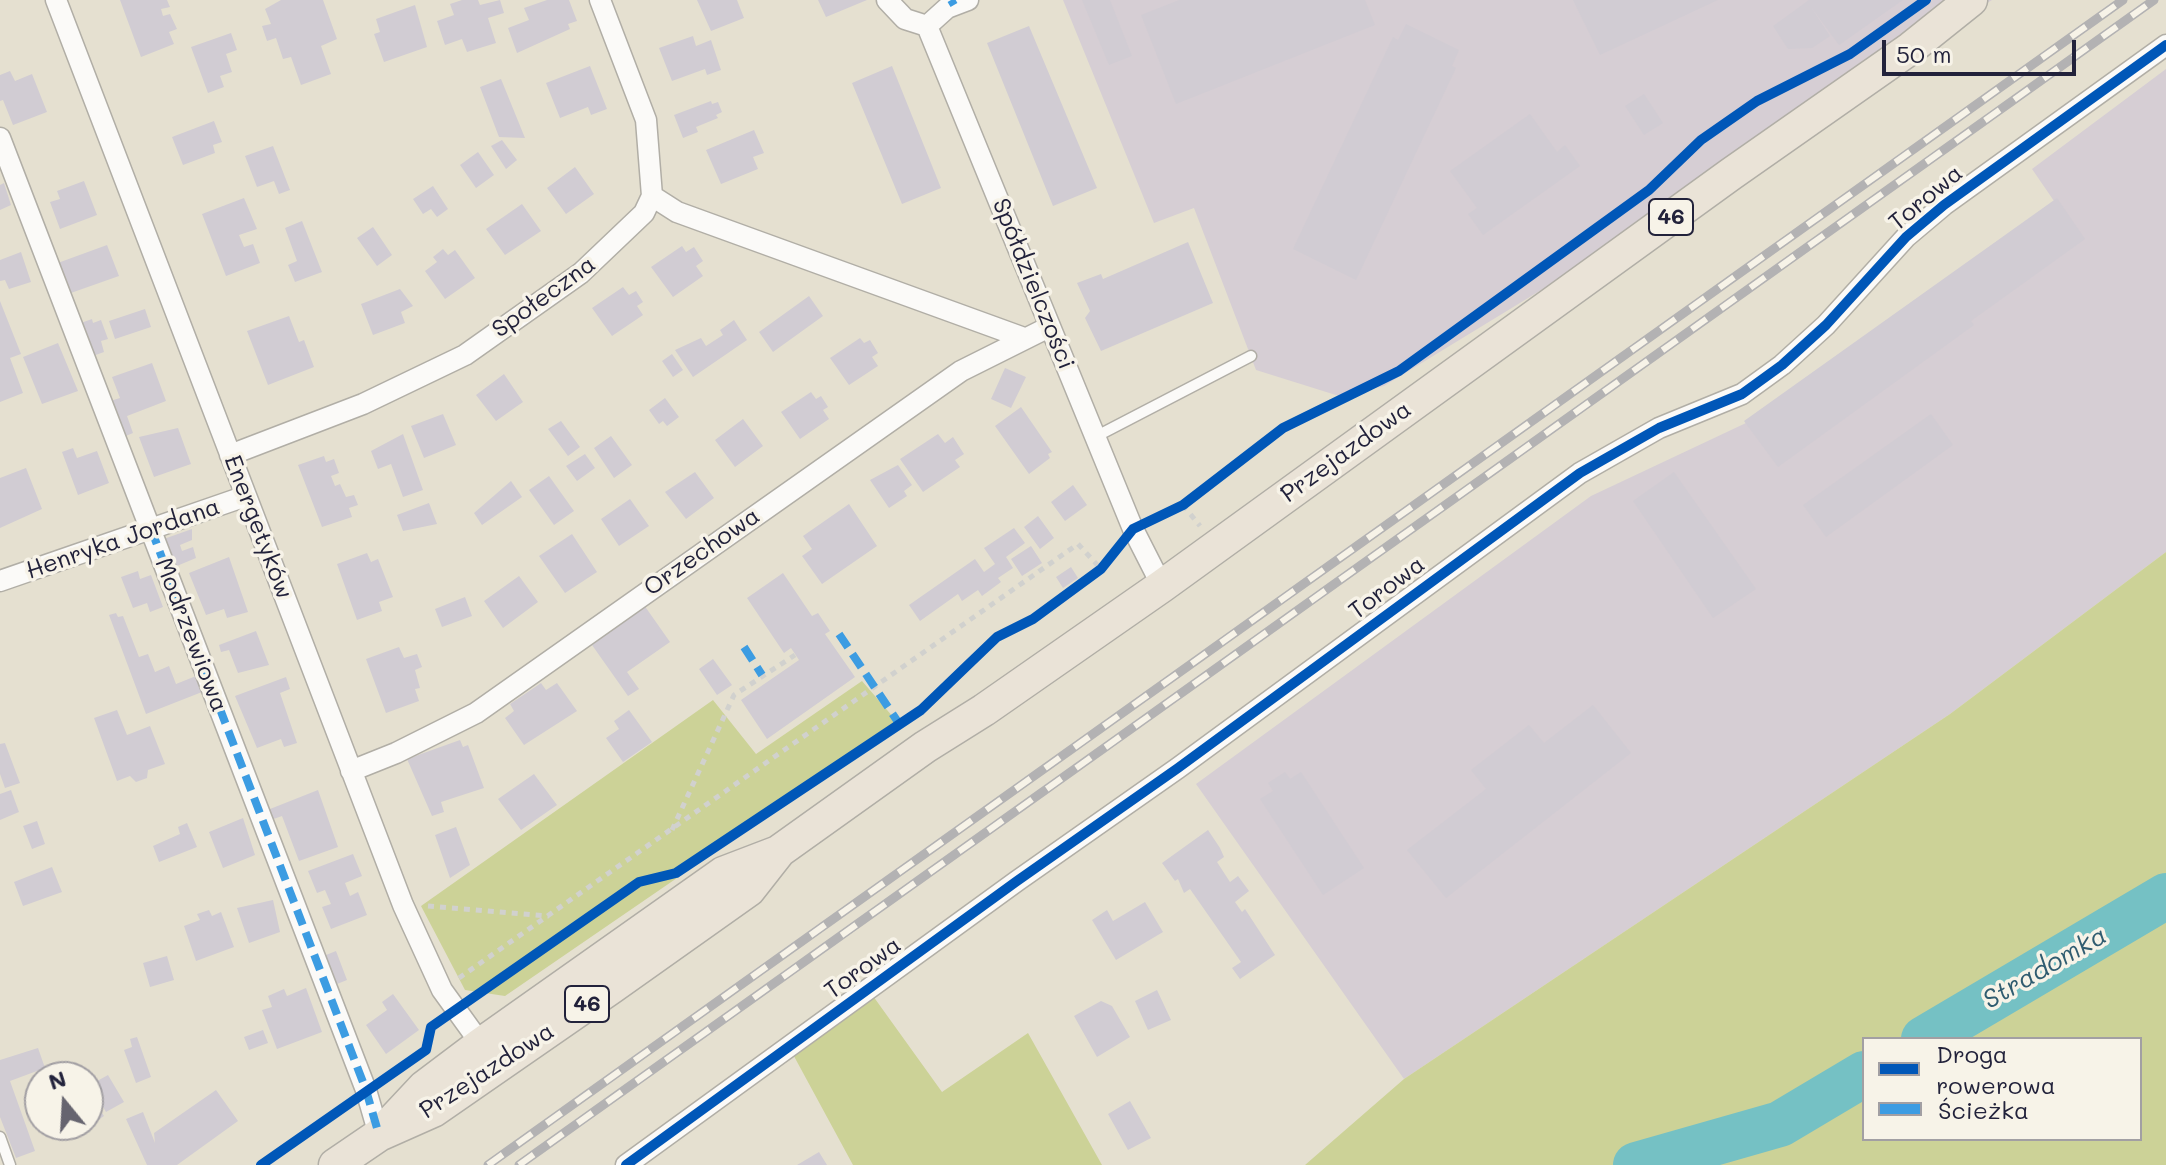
<!DOCTYPE html>
<meta charset="utf-8">
<style>
body{margin:0}
#map{position:relative;width:2166px;height:1165px;overflow:hidden;background:#e5e0d0;font-family:Mali,sans-serif}
canvas{display:block}
.legend{position:absolute;left:1862px;top:1037px;width:280px;height:104px;box-sizing:border-box;background:#f7f3e8;border:2px solid #a29fa3;margin:0;padding:10px 14px;list-style:none;font-size:24px;color:#22223b}
.legend li{display:flex;align-items:center;gap:16px;height:40px}
.legend b{width:40px;border:2px solid #a29fa3}
.north{position:absolute;left:24px;top:1061px;width:80px;height:80px;box-sizing:border-box;background:#f7f3e8;border:2px solid #a29fa3;border-radius:50%;rotate:342deg;font-size:22px;font-weight:700;line-height:32px;text-align:center;color:#22223b}
.north::after{content:'';display:block;margin:auto;width:28px;height:36px;background:#66646f;clip-path:polygon(50% 0,100% 100%,50% 72%,0 100%)}
.scale{position:absolute;left:1882px;top:40px;width:194px;height:36px;box-sizing:border-box;border:4px solid #22223b;border-top:0;padding-left:10px;font-size:24px;line-height:28px;white-space:nowrap;color:#22223b;-webkit-text-stroke:6px #f7f3e8;paint-order:stroke}
</style>
<div id="map">
<canvas width="2166" height="1165"></canvas>
<ul class="legend">
<li><b style="height:10px;background:#0057b8"></b>Droga rowerowa</li>
<li><b style="height:10px;background:#3c9ce2"></b>Ścieżka</li>
</ul>
<div class="north">N</div>
<div class="scale">50 m</div>
</div>
<script>
const context = document.querySelector('canvas').getContext('2d');
context.lineJoin = 'round';
function fillPath(path, color) {
  context.fillStyle = color;
  context.fill(path, 'evenodd');
}
function poly(rows) {
  const path = new Path2D();
  for (const r of rows) {
    path.moveTo(r[0], r[1]);
    for (let i = 2; i < r.length; i += 2) path.lineTo(r[i], r[i + 1]);
  }
  return path;
}
function strokePath(path, color, width, dash) {
  context.strokeStyle = color;
  context.lineWidth = width;
  context.lineCap = dash ? 'butt' : 'round';
  context.setLineDash(dash || []);
  context.stroke(path);
}
function drawText(font, color, halo, rows, align = 'center') {
  context.font = font + ' Mali,sans-serif';
  context.lineWidth = 7;
  context.setLineDash([]);
  context.textBaseline = 'middle';
  context.strokeStyle = halo;
  context.fillStyle = color;
  for (const [text, x, y, turn = 0] of rows) {
    context.save();
    context.translate(x, y);
    context.rotate((+turn || 0) * Math.PI / 180);
    context.textAlign = isNaN(turn) ? turn : align;
    if (halo) context.strokeText(text, 0, 0);
    context.fillText(text, 0, 0);
    context.restore();
  }
}
fillPath(poly([
 [1063,0,1992,0,1911,48,1731,174,1384,386,1339,396,1256,370,1194,208,1154,223],
 [2166,69,2166,552,1950,714,1404,1079,1196,784,1591,496,1746,423,2054,201,2032,169]
]), '#d6ced4');
fillPath(poly([
 [2166,552,2166,1165,1305,1165,1404,1079,1950,714],
 [2140,1039,2140,1139,1864,1139,1864,1039],
 [862,681,900,725,505,996,465,990,421,906,713,700,756,754],
 [868,989,942,1092,1028,1033,1102,1165,853,1165,789,1047]
]), '#ccd297');
strokePath(poly([
 [1924,1039,2166,896],
 [1636,1165,1780,1124,1864,1074]
]), '#75c1c4', 46);
fillPath(poly([
 [120,0,167,0,170,7,161,9,163,16,170,14,177,29,169,32,174,44,141,57],
 [281,0,323,0,337,39,321,46,331,74,301,85,291,57,283,59,276,38,267,41,262,26,271,24,265,9],
 [462,0,478,0,480,5,500,0,504,13,488,18,496,43,467,52,462,39,445,45,437,21,454,15,450,4],
 [547,0,569,0,577,21,568,24,570,29,517,53,508,28,529,20,524,8],
 [697,0,737,0,744,18,711,31],
 [818,0,867,0,826,17],
 [1082,0,1110,0,1132,56,1109,65],
 [1179,0,1365,0,1375,25,1176,104,1141,15],
 [1573,0,1718,0,1600,55],
 [1809,0,1903,0,1839,45,1811,7,1830,36,1812,48,1788,49,1773,26],
 [415,5,427,47,384,62,374,34,380,32,376,19],
 [1406,24,1459,50,1452,66,1456,68,1356,280,1293,249,1393,37,1398,40],
 [1029,26,1097,188,1053,206,987,43],
 [231,33,237,50,226,54,232,72,220,76,224,87,208,93,191,47],
 [693,36,696,46,711,40,721,70,707,75,705,69,672,81,659,48],
 [590,66,607,109,591,115,588,107,560,118,546,83],
 [892,66,941,188,902,204,852,83],
 [10,71,15,81,32,74,47,112,13,125,3,100,0,101,0,75],
 [501,79,525,138,499,137,480,87],
 [1644,94,1663,123,1644,135,1625,106],
 [711,101,712,104,718,102,722,112,716,115,718,118,696,127,698,132,683,138,674,115],
 [1530,114,1557,152,1565,145,1580,166,1483,235,1468,214,1477,208,1450,171],
 [214,121,222,142,213,145,215,153,183,165,172,137],
 [754,130,764,153,753,157,758,169,721,184,706,150],
 [502,140,517,160,506,169,491,146],
 [273,146,290,190,279,194,274,181,257,187,245,156],
 [478,152,494,175,476,188,460,165],
 [575,167,594,194,566,214,547,188],
 [84,181,97,215,60,229,50,202,60,199,57,191],
 [4,183,11,205,0,210,0,185],
 [433,186,448,209,437,217,431,209,423,214,413,199],
 [244,198,257,229,239,235,244,247,253,244,260,263,226,276,202,214],
 [2057,198,2085,239,1971,321,1974,325,1778,467,1744,421],
 [522,204,541,231,505,255,486,229],
 [302,221,322,272,295,282,288,265,297,261,285,228],
 [373,227,392,255,377,266,357,238],
 [1188,242,1213,303,1101,351,1085,318,1090,311,1077,283,1101,274,1103,279],
 [107,245,119,276,68,294,55,264],
 [682,246,686,252,694,247,703,261,696,266,703,276,673,297,651,267],
 [443,249,448,255,455,250,475,278,445,299,425,271,437,262,433,257],
 [21,252,31,282,9,289,5,280,0,281,0,260],
 [623,287,629,295,636,291,643,302,637,306,643,315,612,336,592,308],
 [400,289,413,306,401,312,405,323,373,335,361,304],
 [809,296,823,316,773,352,759,332],
 [0,301,21,354,10,358,23,393,0,402],
 [145,309,151,327,115,339,109,321],
 [289,316,299,342,304,340,314,367,268,385,247,331],
 [92,319,93,323,101,320,108,339,101,341,104,352,90,357,78,324],
 [734,320,747,340,693,377,675,350,701,338,706,346,723,335,720,330],
 [860,338,864,343,870,340,878,353,872,357,878,366,849,385,830,358],
 [58,343,78,391,42,404,23,357],
 [672,354,683,370,673,377,662,361],
 [152,363,166,401,127,416,133,433,121,438,107,402,120,398,112,377],
 [1005,368,1026,377,1011,408,991,399],
 [504,374,523,402,496,421,476,395],
 [811,392,816,399,821,396,828,407,823,410,829,419,800,439,781,412],
 [665,398,679,417,667,426,663,421,659,424,649,410],
 [1021,407,1052,452,1048,454,1050,458,1029,474,995,426],
 [443,414,456,445,424,458,411,426],
 [1931,414,1953,445,1826,537,1803,505],
 [743,419,763,446,735,467,715,440],
 [561,421,580,447,568,456,548,429],
 [178,428,191,464,154,477,139,437],
 [403,434,423,490,403,497,391,464,378,469,371,451],
 [938,434,945,443,953,437,964,454,955,460,960,467,923,492,900,459],
 [611,436,632,465,614,478,594,448],
 [73,448,77,458,97,451,109,483,78,495,62,452],
 [585,454,595,468,577,481,566,466],
 [324,456,326,462,334,459,339,473,331,476,335,486,340,484,346,497,354,495,358,505,349,508,352,517,322,527,298,465],
 [898,465,912,485,904,491,907,496,889,508,870,480],
 [26,468,42,509,0,528,0,478],
 [695,472,714,498,686,519,665,492],
 [1674,472,1756,589,1713,618,1633,501],
 [549,476,574,511,554,525,529,490],
 [511,481,522,497,482,525,474,513],
 [1073,485,1087,505,1065,521,1051,502],
 [630,499,649,526,619,546,601,519],
 [429,503,437,524,403,531,397,515],
 [849,504,877,546,822,584,802,556,812,549,803,536],
 [1038,516,1054,538,1040,549,1024,527],
 [1014,528,1025,543,1006,557,1013,568,998,578,1001,582,982,596,978,590,962,601,958,594,920,621,909,605,975,559,984,572,995,564,984,548],
 [192,529,192,540,180,545,182,551,193,547,196,558,172,568,161,540],
 [572,534,597,572,565,593,539,556],
 [1031,546,1042,563,1022,576,1011,559],
 [367,553,371,562,378,559,393,597,379,602,382,611,357,620,337,564],
 [229,557,248,612,227,618,224,609,206,615,189,573],
 [1071,567,1078,578,1063,588,1056,577],
 [138,571,140,579,151,575,163,607,150,612,147,603,133,608,121,577],
 [783,573,812,616,818,613,830,631,825,634,855,677,767,739,741,700,799,660,791,648,784,653,747,598],
 [519,576,538,602,503,628,484,601],
 [465,597,472,616,442,627,435,609],
 [644,605,670,642,627,672,639,689,628,696,592,645],
 [116,613,118,617,123,616,139,657,148,654,155,672,169,666,176,684,196,676,202,692,146,714,109,615],
 [256,631,269,665,238,673,229,650,221,652,219,645],
 [399,647,404,658,417,654,422,667,415,670,420,688,415,689,419,701,386,713,366,659],
 [713,659,732,685,717,695,699,669],
 [286,677,290,689,280,693,297,743,284,747,281,739,257,748,235,696],
 [541,683,546,690,557,683,577,711,524,745,505,718,514,711,510,704],
 [1593,705,1631,753,1446,898,1407,850,1486,789,1471,770,1529,725,1544,743],
 [117,710,127,735,150,726,165,764,148,770,147,778,136,782,130,776,117,781,94,718],
 [629,710,652,742,623,762,606,738,619,729,614,721],
 [460,740,463,747,468,745,484,788,441,802,444,812,432,816,407,759],
 [5,743,20,783,5,788,0,774,0,744],
 [1285,772,1290,779,1301,772,1364,868,1323,895,1260,799,1273,791,1268,783],
 [534,774,557,805,521,830,498,799],
 [11,790,19,812,0,820,0,794],
 [318,790,338,847,299,861,282,816,268,821,265,811],
 [243,818,255,855,223,868,209,832],
 [37,821,45,844,32,849,23,826],
 [187,823,197,847,159,862,153,846,180,834,178,827],
 [456,827,470,865,450,878,435,835],
 [1208,830,1220,848,1224,857,1217,862,1230,882,1238,876,1249,891,1235,902,1242,912,1245,909,1275,955,1240,979,1232,968,1241,962,1190,889,1184,893,1178,879,1175,881,1162,863],
 [353,854,362,876,345,883,350,896,358,892,367,915,331,929,322,907,331,904,325,890,317,893,308,871],
 [52,867,62,892,23,906,14,882],
 [273,900,280,932,249,943,237,908],
 [1145,902,1163,932,1116,960,1092,920,1107,910,1113,921],
 [209,910,212,916,221,912,234,947,196,961,184,926,200,920,197,914],
 [336,951,347,980,332,986,321,957],
 [167,956,174,980,150,987,143,963],
 [306,988,322,1032,277,1049,262,1010,272,1007,268,996,284,989,287,996],
 [1157,990,1171,1020,1148,1030,1135,1001],
 [393,994,419,1030,386,1054,366,1025,387,1010,382,1002],
 [1101,1001,1112,1006,1130,1037,1097,1057,1074,1016],
 [263,1030,268,1043,249,1050,244,1037],
 [137,1037,151,1077,136,1083,124,1050,132,1047,130,1039],
 [38,1048,45,1068,10,1081,35,1151,16,1158,0,1117,0,1060],
 [108,1075,124,1102,106,1112,90,1085],
 [216,1090,238,1121,177,1165,147,1165,126,1119,143,1112,155,1143,154,1133],
 [92,1098,104,1116,88,1127,88,1100],
 [1130,1101,1151,1138,1128,1150,1108,1114],
 [49,1125,71,1125,73,1129,53,1136],
 [819,1152,827,1165,797,1165]
]), '#d1ccd3');
const service = poly([
 [1095,437,1251,356],
 [0,1137,10,1165]
]);
const minor = poly([
 [56,0,403,905,442,990,481,1044],
 [887,0,905,19,927,26,1133,529,1162,586],
 [927,26,947,8,968,0],
 [0,138,366,1090,379,1135],
 [652,196,677,212,1024,338],
 [230,455,363,404,465,355,581,273,644,213,652,196,646,120,600,0],
 [0,581,246,496],
 [351,771,396,753,476,713,961,371,1049,327],
 [626,1165,1017,881,1178,768,1580,473,1659,428,1742,394,1782,365,1826,325,1906,237,1944,205,2166,45]
]);
const primary = poly([
 [379,1135,424,1087,481,1044,723,873,778,852,925,747,984,710,1162,586,1731,174,1911,48,1971,0],
 [335,1165,379,1135,433,1111,612,987,749,890,778,853]
]);
strokePath(service, '#b1aea6', 13);
strokePath(minor, '#b1aea6', 23);
strokePath(primary, '#b1aea6', 35);
strokePath(poly([
 [1183,505,1200,526],
 [672,830,734,695,795,655],
 [428,906,549,916],
 [459,978,1078,544,1101,569]
]), '#d1d1ce', 5, [6, 6]);
strokePath(service, '#fbfaf8', 10);
strokePath(minor, '#fbfaf8', 20);
strokePath(primary, '#eae3d7', 32);
const rail = poly([
 [488,1165,2123,0],
 [519,1165,2154,0]
]);
strokePath(rail, '#b3b2b3', 9);
strokePath(rail, '#f7f3e8', 6, [18]);
strokePath(poly([
 [951,0,954,5],
 [151,529,366,1090,379,1135],
 [839,634,900,725],
 [744,647,762,675]
]), '#3c9ce2', 8, [16, 8]);
strokePath(poly([
 [261,1165,426,1050,431,1027,639,882,676,873,921,710,997,637,1033,619,1101,569,1133,529,1183,505,1283,428,1399,371,1649,190,1701,140,1757,101,1850,54,1926,0],
 [626,1165,1017,881,1178,768,1580,473,1659,428,1742,394,1782,365,1826,325,1906,237,1944,205,2166,45]
]), '#0057b8', 10);
for (const [x, y, w] of [
 [1671,217,44],
 [587,1004,44]
]) {
  const box = new Path2D();
  box.roundRect(x - w / 2, y - 18, w, 36, 6);
  context.fillStyle = '#f7f3e8';
  context.fill(box);
  strokePath(box, '#22223b', 2);
}
drawText('bold 22px', '#22223b', null, [
 ["46",1671,217],
 ["46",587,1004]
]);
drawText('24px', '#22223b', '#f7f3e8', [
 ["Torowa",1926,198,-40],
 ["Spółdzielczości",1033,284,68],
 ["Społeczna",544,297,-36],
 ["Przejazdowa",1346,452,-36],
 ["Energetyków",258,527,69],
 ["Henryka Jordana",123,539,-19],
 ["Orzechowa",702,552,-35],
 ["Torowa",1387,588,-37],
 ["Modrzewiowa",191,635,69],
 ["Torowa",863,968,-36],
 ["Przejazdowa",487,1071,-33]
]);
drawText('italic 26px', '#305c70', '#f7f3e8', [
 ["Stradomka",2045,968,-30]
]);
</script>
